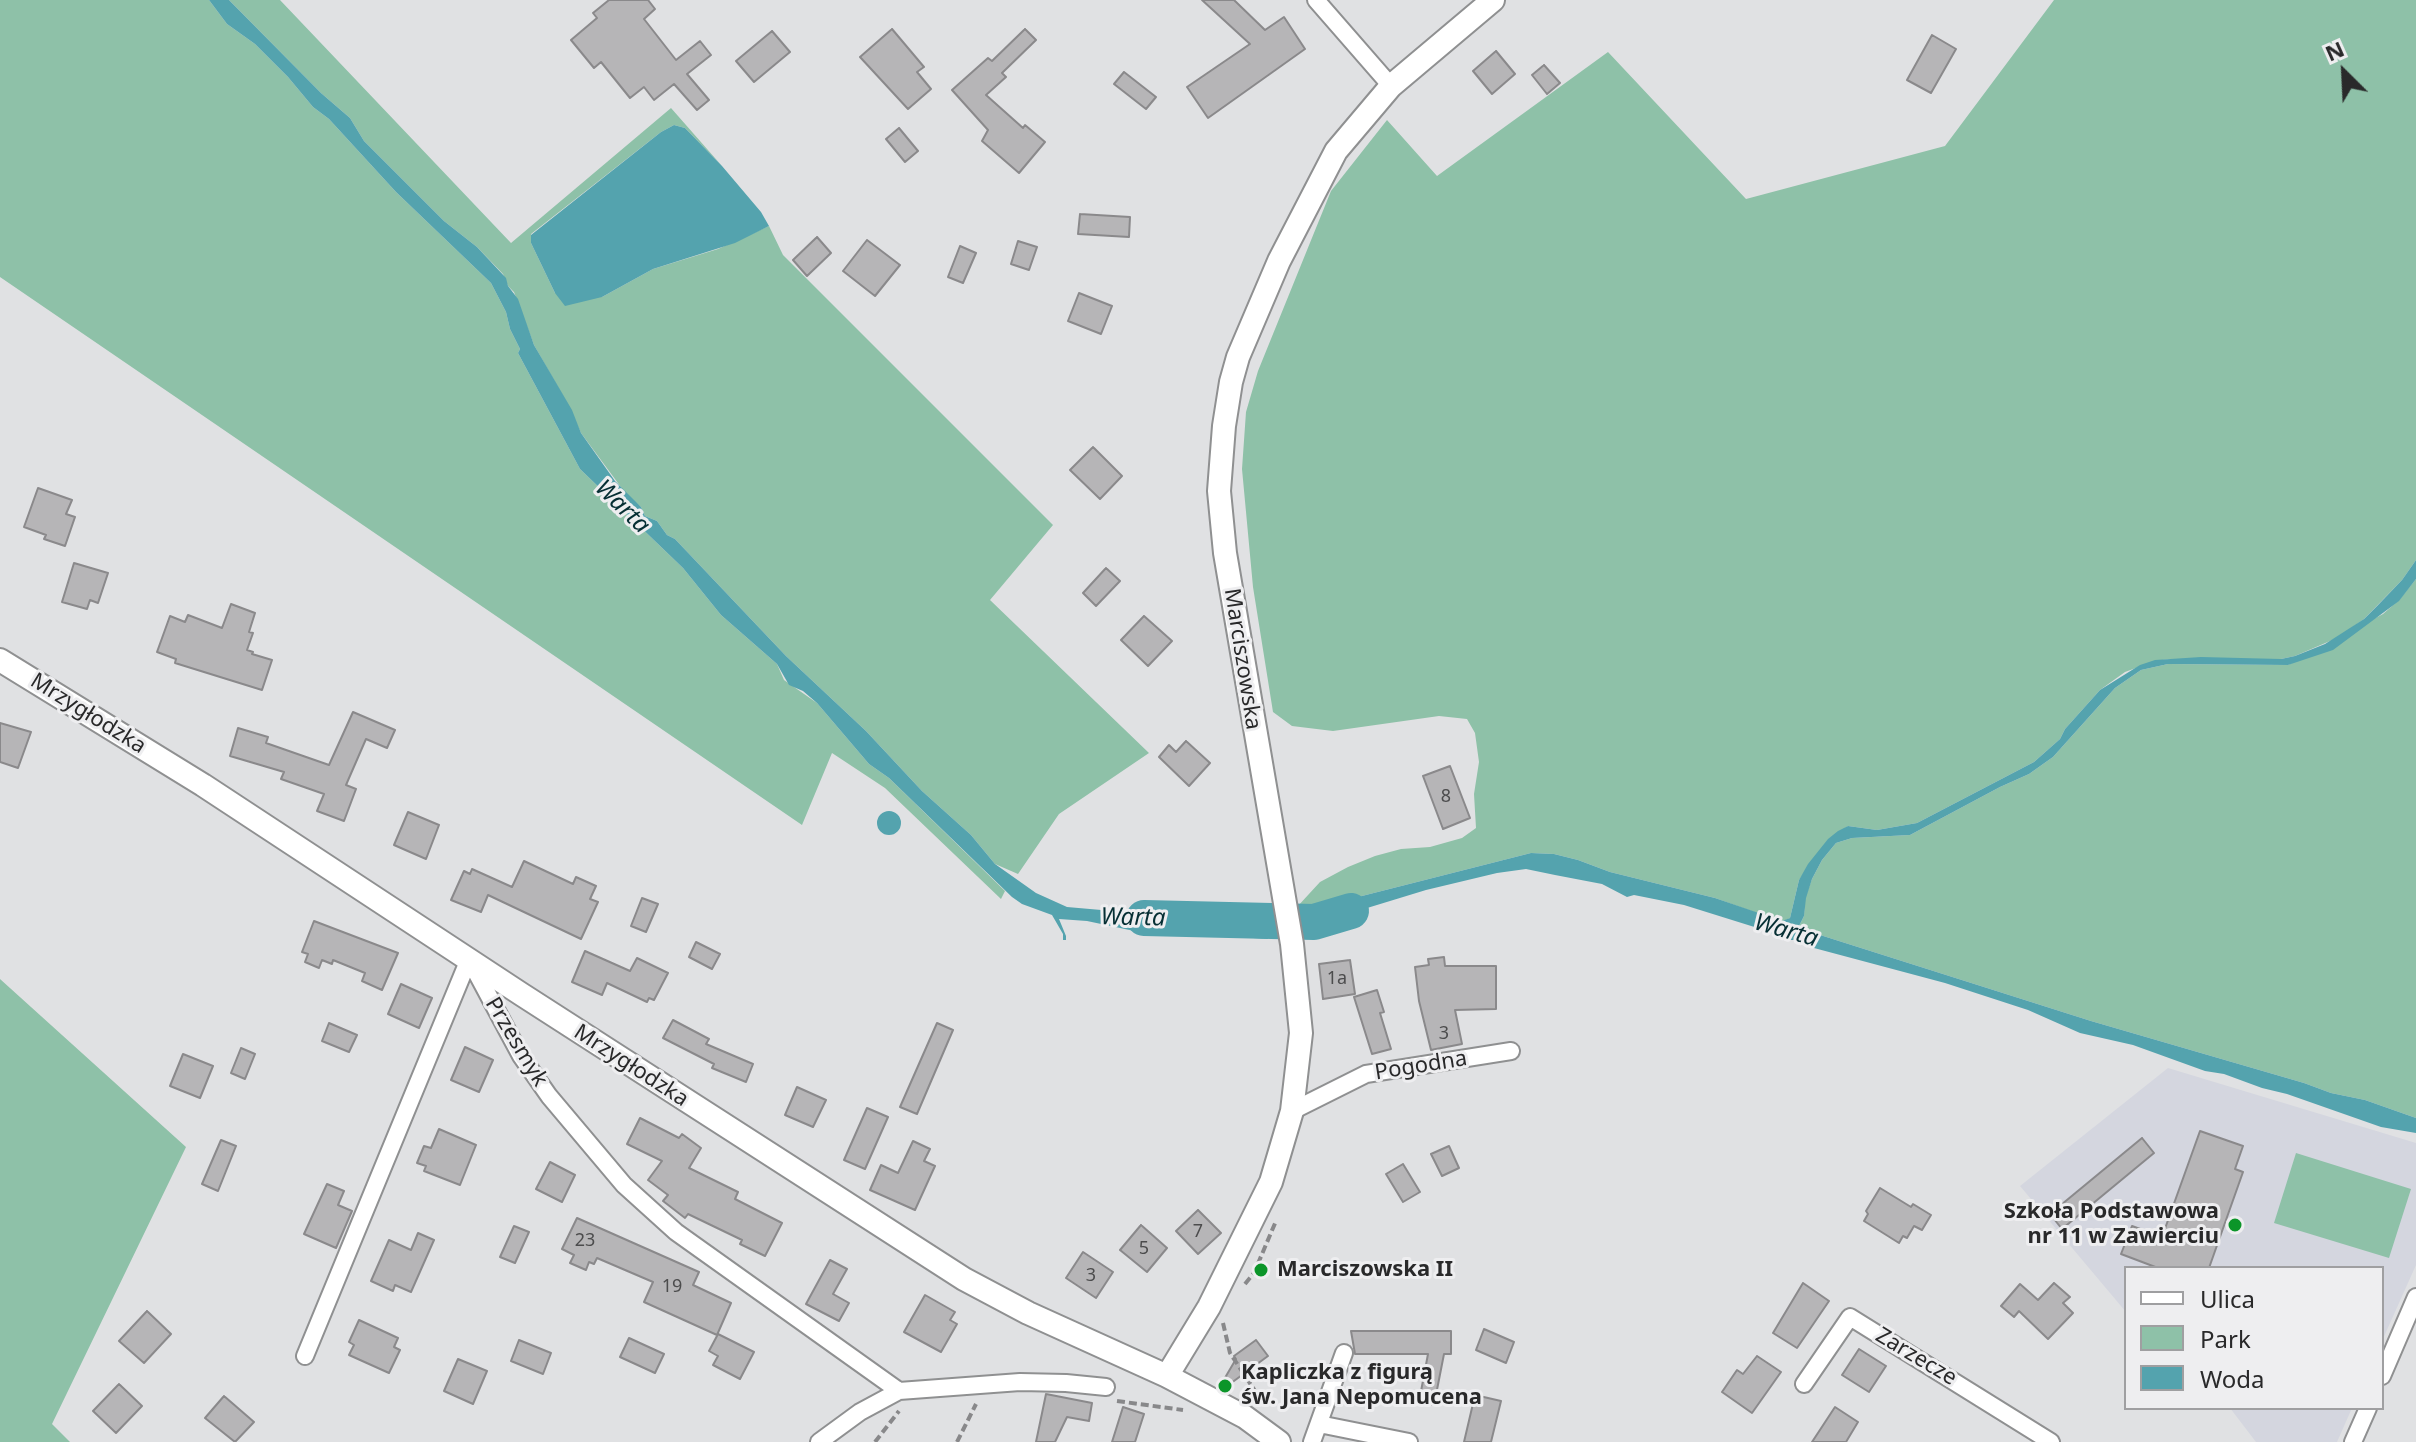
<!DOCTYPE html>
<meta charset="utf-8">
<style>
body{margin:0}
#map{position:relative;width:2416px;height:1442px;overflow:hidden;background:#e0e1e3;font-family:"Noto Sans",sans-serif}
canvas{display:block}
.legend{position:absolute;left:2124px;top:1266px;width:260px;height:144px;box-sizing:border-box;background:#eeeef0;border:2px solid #9f9fa1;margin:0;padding:10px 14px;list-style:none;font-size:24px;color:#29292a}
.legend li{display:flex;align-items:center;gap:16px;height:40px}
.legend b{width:40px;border:2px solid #9f9fa1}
.north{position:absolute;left:2304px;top:32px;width:80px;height:80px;-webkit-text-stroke:6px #eeeef0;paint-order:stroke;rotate:336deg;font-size:22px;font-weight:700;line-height:32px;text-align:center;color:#29292a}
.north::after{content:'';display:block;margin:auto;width:28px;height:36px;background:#29292a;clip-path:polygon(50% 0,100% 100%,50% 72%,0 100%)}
</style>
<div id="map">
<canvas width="2416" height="1442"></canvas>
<ul class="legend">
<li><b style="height:10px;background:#fff"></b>Ulica</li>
<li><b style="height:22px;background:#8ec1a8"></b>Park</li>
<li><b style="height:22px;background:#54a3ae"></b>Woda</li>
</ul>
<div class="north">N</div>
</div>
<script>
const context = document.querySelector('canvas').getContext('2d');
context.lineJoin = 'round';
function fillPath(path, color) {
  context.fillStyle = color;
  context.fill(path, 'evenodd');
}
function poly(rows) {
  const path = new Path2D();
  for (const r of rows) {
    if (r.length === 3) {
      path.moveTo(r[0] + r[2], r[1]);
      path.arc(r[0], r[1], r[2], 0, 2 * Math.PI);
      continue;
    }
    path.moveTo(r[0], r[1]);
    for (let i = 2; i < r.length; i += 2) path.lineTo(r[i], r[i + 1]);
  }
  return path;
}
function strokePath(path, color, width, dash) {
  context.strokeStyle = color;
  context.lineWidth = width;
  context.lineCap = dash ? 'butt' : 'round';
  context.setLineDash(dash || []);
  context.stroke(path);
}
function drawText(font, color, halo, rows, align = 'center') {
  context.font = font + ' "Noto Sans",sans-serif';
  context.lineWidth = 6;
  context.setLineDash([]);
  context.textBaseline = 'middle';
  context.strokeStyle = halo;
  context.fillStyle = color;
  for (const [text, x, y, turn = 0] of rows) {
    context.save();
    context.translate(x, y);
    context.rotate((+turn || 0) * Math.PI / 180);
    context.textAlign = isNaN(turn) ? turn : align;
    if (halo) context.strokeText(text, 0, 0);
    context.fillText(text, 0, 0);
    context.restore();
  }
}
fillPath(poly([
 [2168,1068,2416,1143,2416,1265,2382,1341,2382,1268,2126,1268,2126,1312,2020,1186],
 [2230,1408,2352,1408,2337,1442,2256,1442]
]), '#d4d6df');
fillPath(poly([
 [0,0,209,0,227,24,255,44,288,77,313,107,329,119,396,192,491,283,506,312,510,329,520,349,518,353,580,469,683,568,721,615,777,664,784,680,817,703,869,764,889,778,1005,891,1001,899,885,788,832,753,802,825,0,277],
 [229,0,280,0,511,243,671,108,722,166,685,128,674,125,661,132,531,234,531,243,555,293,602,297,653,269,718,249,769,226,783,255,1053,525,990,600,1149,753,1059,814,1018,874,995,864,971,835,922,791,866,731,786,656,675,539,667,535,657,521,645,516,641,507,626,494,581,433,567,403,534,345,514,292,508,286,503,274,477,247,444,221,364,141,350,118,321,93],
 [2054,0,2416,0,2416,560,2402,580,2364,619,2337,638,2295,656,2281,659,2170,659,2155,661,2125,672,2100,690,2065,729,2060,739,2034,762,1917,823,1877,830,1848,826,1828,840,1799,880,1790,918,1782,922,1715,898,1610,872,1578,860,1554,854,1531,853,1358,897,1302,916,1297,907,1320,882,1348,867,1375,856,1401,849,1430,847,1462,838,1476,828,1474,794,1479,762,1475,733,1467,719,1439,716,1333,731,1292,726,1273,712,1253,587,1242,469,1246,412,1258,371,1331,191,1387,120,1437,176,1608,52,1746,199,1945,146],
 [2416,579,2416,1118,2365,1100,2331,1093,2304,1083,2091,1021,1798,928,1804,916,1805,898,1812,879,1822,860,1836,843,1852,838,1910,835,2000,787,2029,774,2053,757,2115,688,2141,670,2168,664,2288,665,2383,614,2399,600],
 [0,979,186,1147,52,1424,70,1442,0,1442],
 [2296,1153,2411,1189,2389,1258,2274,1223]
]), '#8ec1a8');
fillPath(poly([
 [209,0,229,0,321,93,350,118,364,141,444,221,477,247,506,278,508,286,518,299,534,345,572,410,581,433,615,481,641,507,645,516,657,521,667,535,675,539,786,656,866,731,922,791,971,835,995,864,1036,893,1067,907,1170,916,1192,909,1190,936,1139,932,1087,921,1059,919,1066,936,1066,940,1063,940,1063,934,1052,915,1022,904,1012,897,889,778,869,764,817,703,803,691,789,685,777,664,721,615,683,568,580,469,518,353,520,349,510,329,506,312,491,283,396,192,329,119,313,107,288,77,255,44,227,24],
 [674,125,685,128,722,166,761,212,769,226,735,243,653,269,602,297,565,306,555,293,531,243,531,235,661,132],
 [2416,560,2416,579,2399,601,2333,650,2288,665,2168,664,2141,670,2115,688,2053,757,2029,774,2000,787,1910,835,1852,838,1836,843,1822,860,1812,879,1806,898,1804,916,1798,928,2091,1021,2304,1083,2331,1093,2365,1100,2416,1118,2416,1133,2381,1127,2287,1094,2262,1088,2224,1074,2205,1071,2133,1045,2080,1033,2028,1010,1945,983,1814,948,1802,940,1786,940,1764,930,1684,905,1634,895,1627,897,1602,884,1555,875,1526,869,1497,873,1426,890,1305,927,1302,916,1358,897,1531,853,1554,854,1578,860,1610,872,1715,898,1782,921,1790,918,1799,880,1808,864,1828,839,1838,831,1848,826,1877,830,1917,823,2034,762,2060,739,2065,729,2100,690,2140,665,2155,660,2201,657,2281,659,2295,656,2325,644,2364,619,2379,604,2402,580],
 [889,823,12],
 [1262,909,1268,939,1210,935,1213,910]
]), '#54a3ae');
strokePath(poly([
 [1144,918,1314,922,1351,911]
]), '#54a3ae', 36);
const building = poly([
 [609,0,648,0,655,9,644,19,676,60,700,41,711,55,687,74,709,100,697,110,674,84,654,100,644,87,630,98,601,62,594,68,571,40,597,18,593,13,609,0],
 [1202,0,1234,0,1265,30,1284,17,1305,49,1208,118,1187,87,1250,44,1202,0],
 [892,29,924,67,917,72,931,89,908,109,860,57,892,29],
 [1025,29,1036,40,1002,73,1006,77,986,95,1023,128,1025,125,1045,142,1019,173,982,141,988,130,952,90,988,58,992,61,1025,29],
 [772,31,790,52,754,82,736,61,772,31],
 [1932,35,1956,49,1931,93,1907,80,1932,35],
 [1496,51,1515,74,1492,94,1473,71,1496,51],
 [1544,65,1560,83,1547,94,1532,75,1544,65],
 [1124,72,1156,97,1146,109,1114,84,1124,72],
 [899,128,918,151,905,162,886,139,899,128],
 [1080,214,1130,217,1129,237,1078,234,1080,214],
 [817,237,831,253,807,276,793,260,817,237],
 [867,240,900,265,875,296,843,271,867,240],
 [1018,241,1037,247,1029,270,1011,264,1018,241],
 [960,246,976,253,963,283,948,277,960,246],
 [1079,293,1112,306,1101,334,1068,321,1079,293],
 [1093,447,1122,476,1100,499,1070,470,1093,447],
 [38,488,72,500,66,514,75,517,65,546,44,539,46,535,24,527,38,488],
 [74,563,108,573,98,603,90,600,87,609,62,602,74,563],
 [1106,568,1120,581,1096,606,1083,593,1106,568],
 [231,604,255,613,249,632,253,633,247,650,253,652,252,654,272,660,262,690,175,663,176,659,157,652,170,616,185,622,188,615,222,628,231,604],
 [1144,616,1172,641,1148,666,1121,640,1144,616],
 [353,712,395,730,387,748,366,739,346,785,356,789,344,821,317,811,324,794,281,779,284,772,230,756,238,728,268,737,266,743,329,765,353,712],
 [0,723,31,732,18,768,0,762,0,723],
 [1186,741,1210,763,1189,786,1159,757,1169,745,1176,752,1186,741],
 [1450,766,1470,818,1443,829,1423,776,1450,766],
 [408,812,439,825,426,859,394,845,408,812],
 [524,861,573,884,576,877,596,886,590,899,598,902,581,939,488,895,481,912,451,900,464,871,470,874,472,869,512,887,524,861],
 [642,898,658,904,646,932,631,926,642,898],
 [314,921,398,953,382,990,362,981,365,973,333,960,332,964,322,960,319,968,305,962,308,954,302,952,314,921],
 [696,942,720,954,712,969,689,957,696,942],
 [585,951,630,971,637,958,668,973,654,1000,649,998,647,1002,607,983,602,995,572,982,585,951],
 [1444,957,1445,966,1496,966,1496,1009,1455,1010,1462,1044,1431,1050,1419,1001,1415,967,1429,965,1428,959,1444,957],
 [1350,960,1355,994,1323,999,1319,964,1350,960],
 [401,984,432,998,419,1028,388,1014,401,984],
 [1377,990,1384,1012,1380,1013,1391,1049,1372,1054,1354,997,1377,990],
 [673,1020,709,1039,706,1044,753,1064,746,1082,712,1068,714,1064,663,1038,673,1020],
 [329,1023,357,1035,349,1052,322,1041,329,1023],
 [937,1023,953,1030,917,1114,900,1107,937,1023],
 [465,1047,493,1060,479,1092,451,1080,465,1047],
 [241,1048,255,1054,245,1079,231,1073,241,1048],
 [183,1054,213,1066,200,1098,170,1086,183,1054],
 [797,1087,826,1100,813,1127,785,1115,797,1087],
 [867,1108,888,1117,865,1169,844,1160,867,1108],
 [640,1118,679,1138,682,1134,701,1148,689,1168,738,1192,735,1199,782,1223,765,1256,740,1244,742,1240,688,1214,685,1218,663,1201,668,1195,648,1180,662,1161,627,1144,640,1118],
 [439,1129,476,1145,460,1185,424,1171,426,1166,417,1163,424,1146,431,1148,439,1129],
 [2200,1131,2243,1146,2235,1169,2243,1172,2209,1268,2158,1268,2121,1254,2132,1226,2162,1237,2200,1131],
 [2142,1138,2154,1153,2062,1229,2050,1214,2142,1138],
 [221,1140,236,1146,218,1191,202,1184,221,1140],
 [913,1141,930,1149,924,1161,935,1166,915,1210,870,1190,881,1165,898,1173,913,1141],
 [1449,1146,1459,1168,1442,1176,1431,1154,1449,1146],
 [550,1162,575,1175,562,1202,536,1189,550,1162],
 [1403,1164,1420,1192,1403,1202,1386,1174,1403,1164],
 [327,1184,344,1191,338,1205,352,1211,336,1248,304,1234,327,1184],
 [1880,1188,1911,1207,1913,1204,1931,1215,1922,1230,1914,1226,1907,1238,1903,1236,1899,1243,1864,1221,1868,1214,1866,1211,1880,1188],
 [1198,1210,1221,1233,1198,1254,1176,1231,1198,1210],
 [577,1218,699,1272,693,1285,731,1303,717,1335,644,1302,653,1282,597,1258,594,1264,589,1262,586,1270,570,1263,574,1255,562,1249,577,1218],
 [1141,1225,1167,1248,1147,1272,1120,1250,1141,1225],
 [514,1226,529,1232,515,1263,500,1257,514,1226],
 [418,1233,434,1240,411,1292,395,1285,393,1291,371,1281,389,1240,411,1250,418,1233],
 [1083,1252,1113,1272,1096,1298,1066,1278,1083,1252],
 [830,1260,847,1269,833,1294,849,1303,839,1321,806,1304,830,1260],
 [1803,1283,1829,1301,1797,1348,1773,1333,1803,1283],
 [2054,1283,2070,1297,2063,1303,2073,1313,2048,1339,2019,1311,2014,1317,2001,1306,2020,1284,2038,1300,2054,1283],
 [925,1295,955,1312,950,1320,957,1324,941,1352,904,1332,925,1295],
 [147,1311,171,1334,144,1363,119,1341,147,1311],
 [359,1320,398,1338,394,1347,400,1350,389,1373,349,1355,354,1345,349,1342,359,1320],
 [1484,1329,1514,1342,1506,1363,1476,1350,1484,1329],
 [1351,1331,1451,1331,1451,1354,1444,1354,1434,1405,1419,1402,1428,1354,1355,1354,1351,1331],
 [718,1334,754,1352,740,1379,713,1365,718,1356,709,1351,718,1334],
 [629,1338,664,1354,655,1373,620,1357,629,1338],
 [519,1340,551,1353,543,1374,511,1361,519,1340],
 [1256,1340,1268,1356,1223,1389,1219,1388,1236,1359,1234,1356,1256,1340],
 [1859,1349,1886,1366,1869,1392,1842,1375,1859,1349],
 [1757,1356,1781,1372,1752,1413,1722,1392,1737,1370,1743,1374,1757,1356],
 [458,1359,487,1371,473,1404,444,1391,458,1359],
 [119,1384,142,1406,116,1433,93,1411,119,1384],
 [1046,1394,1092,1403,1089,1421,1067,1417,1055,1442,1036,1442,1046,1394],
 [1475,1395,1501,1401,1491,1442,1464,1442,1475,1395],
 [224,1396,254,1422,235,1442,205,1418,224,1396],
 [1123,1407,1144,1414,1135,1442,1112,1442,1123,1407],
 [1835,1407,1858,1422,1846,1442,1812,1442,1835,1407]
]);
fillPath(building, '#b6b5b7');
strokePath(building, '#8a898b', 2);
const street = poly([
 [1316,0,1391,86],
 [1292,1111,1366,1074,1511,1051],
 [305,1356,469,959,521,1056,549,1096,624,1185,676,1232,899,1391],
 [2382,1376,2416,1297],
 [1804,1384,1850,1317,2051,1442],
 [1319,1424,1409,1442],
 [819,1442,860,1412,899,1391,1020,1382,1066,1383,1106,1387],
 [1312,1442,1344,1353],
 [2353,1442,2368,1408]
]);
const secondary = poly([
 [0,660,203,785,521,994,964,1279,1028,1313,1167,1376,1245,1417,1279,1442],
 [1167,1376,1209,1307,1271,1182,1292,1111,1301,1033,1292,944,1225,553,1219,491,1224,426,1231,382,1238,357,1279,261,1336,151,1391,86,1493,0]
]);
strokePath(street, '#8f9091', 20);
strokePath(secondary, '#8f9091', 26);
strokePath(poly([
 [1245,1284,1254,1273,1276,1221],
 [1223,1323,1230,1353,1263,1403],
 [1117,1401,1183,1410],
 [875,1442,899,1411],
 [957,1442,976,1404]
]), '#88888a', 4, [8, 4]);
strokePath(street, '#fff', 16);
strokePath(secondary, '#fff', 22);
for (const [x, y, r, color] of [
 [2235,1225,8,"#0b9529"],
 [1261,1270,8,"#0b9529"],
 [1225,1386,8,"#0b9529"]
]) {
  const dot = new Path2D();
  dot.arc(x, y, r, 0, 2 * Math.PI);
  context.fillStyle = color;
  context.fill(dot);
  strokePath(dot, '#eeeef0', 3);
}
drawText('18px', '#4c4c4d', null, [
 ["8",1446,797],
 ["1a",1337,979],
 ["3",1444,1034],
 ["7",1198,1232],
 ["23",585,1241],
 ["5",1144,1249],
 ["3",1091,1276],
 ["19",672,1287]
]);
drawText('22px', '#29292a', '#eeeef0', [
 ["Marciszowska",1242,659,81],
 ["Mrzygłodzka",88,714,32],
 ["Przesmyk",516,1042,59],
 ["Mrzygłodzka",631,1066,33],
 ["Pogodna",1421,1066,-9],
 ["Zarzecze",1916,1357,31]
]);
drawText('bold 22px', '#29292a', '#eeeef0', [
 ["Szkoła Podstawowa",2219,1212,"right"],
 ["nr 11 w Zawierciu",2219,1237,"right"],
 ["Marciszowska II",1277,1270],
 ["Kapliczka z figurą",1241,1373],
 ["św. Jana Nepomucena",1241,1398]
], 'left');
drawText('italic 24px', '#062f34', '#eeeef0', [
 ["Warta",622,507,44],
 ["Warta",1133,918,1],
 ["Warta",1786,931,16]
]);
</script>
